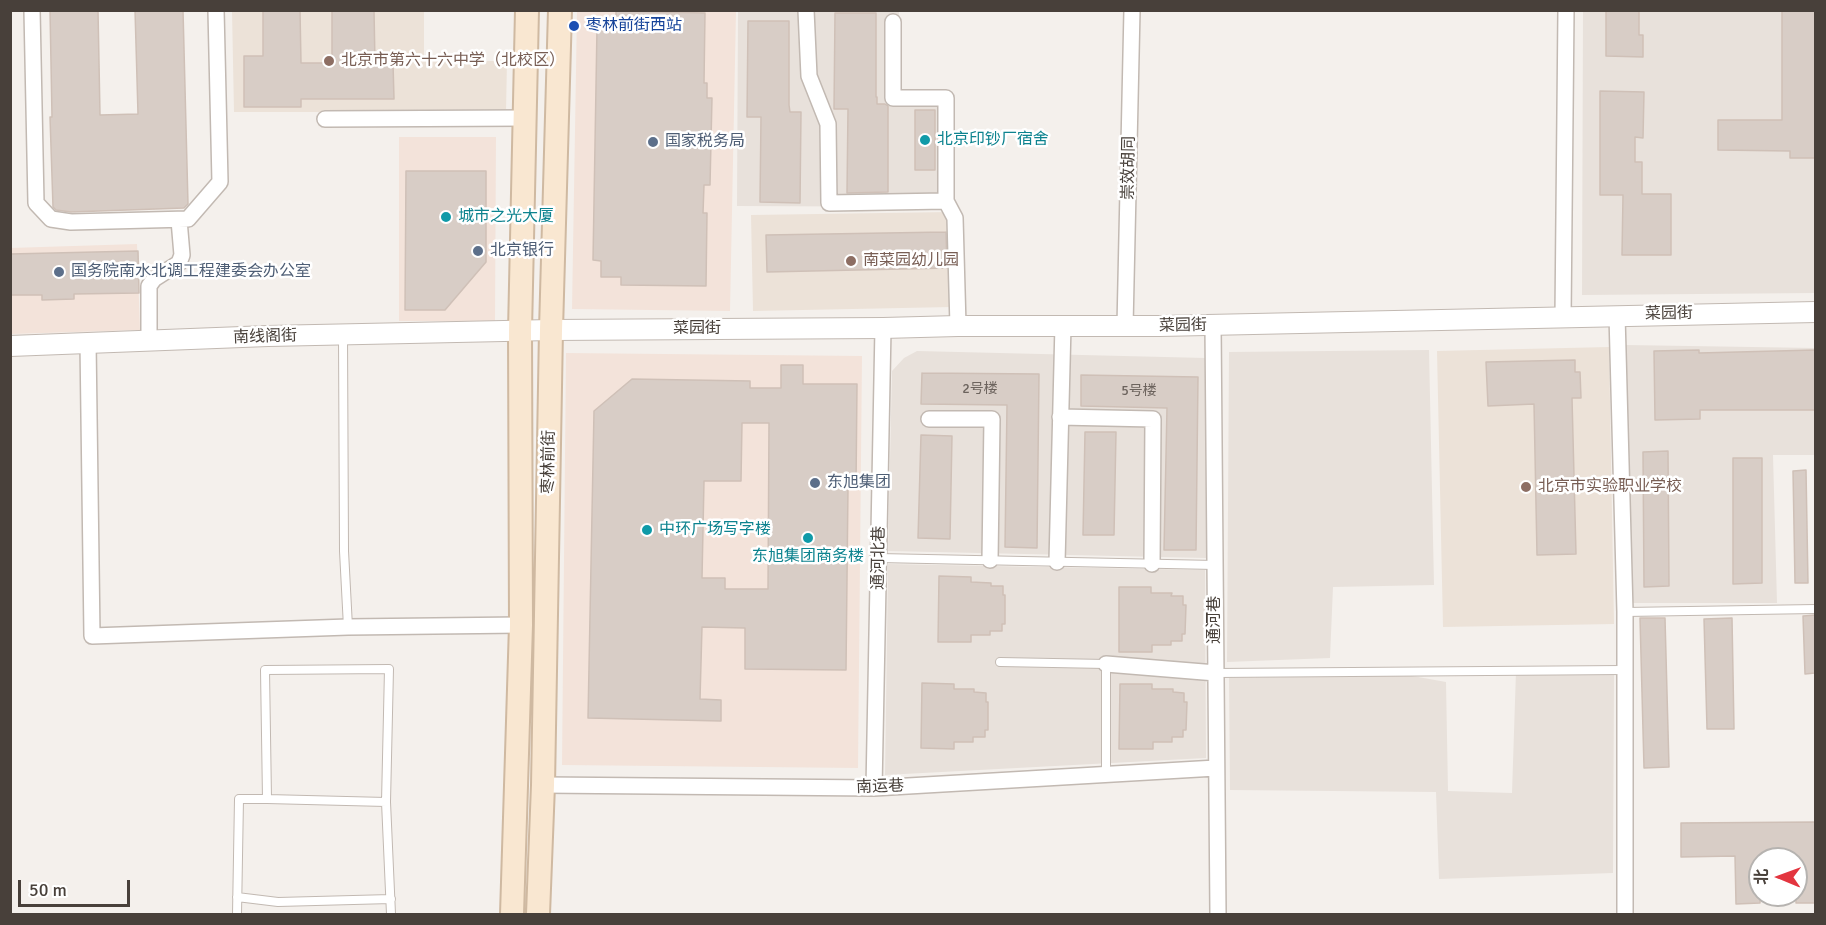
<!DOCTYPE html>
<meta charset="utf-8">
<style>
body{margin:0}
#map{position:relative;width:1826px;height:925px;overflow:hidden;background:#f4f0ec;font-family:Signika,"Noto Sans SC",sans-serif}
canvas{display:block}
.frame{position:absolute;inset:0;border:12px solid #48403a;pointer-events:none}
.north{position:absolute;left:1748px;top:847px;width:60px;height:60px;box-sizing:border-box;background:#fff;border:2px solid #b6b3b0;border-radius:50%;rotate:271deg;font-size:16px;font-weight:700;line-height:24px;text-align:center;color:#48403a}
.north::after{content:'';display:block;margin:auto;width:21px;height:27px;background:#e3353f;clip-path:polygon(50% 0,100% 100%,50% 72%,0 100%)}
.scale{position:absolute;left:18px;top:880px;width:112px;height:27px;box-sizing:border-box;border:3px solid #48403a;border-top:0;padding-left:8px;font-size:18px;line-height:21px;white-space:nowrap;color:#48403a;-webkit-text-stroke:4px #fff;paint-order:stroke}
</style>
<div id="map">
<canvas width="1826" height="925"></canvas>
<div class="frame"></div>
<div class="north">北</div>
<div class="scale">50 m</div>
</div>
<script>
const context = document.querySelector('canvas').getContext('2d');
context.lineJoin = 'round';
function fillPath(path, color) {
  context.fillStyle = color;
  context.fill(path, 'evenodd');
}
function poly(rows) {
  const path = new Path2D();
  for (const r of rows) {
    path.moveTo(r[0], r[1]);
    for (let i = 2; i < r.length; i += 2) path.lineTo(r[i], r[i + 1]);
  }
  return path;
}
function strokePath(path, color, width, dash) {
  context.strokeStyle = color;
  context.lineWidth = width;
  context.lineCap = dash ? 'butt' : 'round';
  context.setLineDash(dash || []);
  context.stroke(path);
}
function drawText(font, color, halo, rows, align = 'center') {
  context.font = font + ' Signika,"Noto Sans SC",sans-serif';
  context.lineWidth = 5;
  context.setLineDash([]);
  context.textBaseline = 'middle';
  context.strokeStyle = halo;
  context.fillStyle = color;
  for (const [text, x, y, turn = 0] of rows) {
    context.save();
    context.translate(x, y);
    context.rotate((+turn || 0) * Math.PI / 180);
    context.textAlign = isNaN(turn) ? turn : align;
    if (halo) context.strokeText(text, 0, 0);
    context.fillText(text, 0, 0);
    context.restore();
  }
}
fillPath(poly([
 [738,11,899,12,899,91,951,91,951,207,737,206],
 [1583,11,1815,11,1815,293,1582,295],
 [1626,345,1815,348,1815,455,1773,455,1777,603,1629,603],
 [1429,350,1434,585,1333,587,1330,658,1227,662,1229,352],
 [917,351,1206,358,1206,558,888,551,892,371,904,358],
 [888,564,1205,570,1206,758,885,775],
 [1516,671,1614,674,1613,873,1439,879,1436,792,1230,790,1229,678,1407,675,1446,682,1448,791,1512,793]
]), '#e8e1db');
fillPath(poly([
 [577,11,736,11,730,311,572,309],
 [399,137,496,137,495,321,399,321],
 [137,244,140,330,11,334,10,248],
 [566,353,862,356,858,768,562,765]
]), '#f3e3da');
fillPath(poly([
 [232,11,424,11,424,61,507,61,506,112,234,112],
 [950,212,952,307,753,311,751,215],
 [1609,347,1614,624,1443,627,1437,351]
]), '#ece2d8');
const building = poly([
 [50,10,98,10,100,115,138,114,135,10,183,10,188,204,184,208,71,212,56,210,53,207,50,117,52,117,50,10],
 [263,10,300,10,301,63,332,63,332,10,374,10,375,64,393,63,394,99,301,99,301,107,244,107,244,56,263,56,263,10],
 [1606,10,1639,10,1639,35,1643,35,1643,57,1606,56,1606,10],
 [1782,10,1815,10,1815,158,1790,158,1790,151,1718,150,1718,120,1782,120,1782,10],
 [616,11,705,13,704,83,707,83,707,98,712,98,710,185,704,185,703,213,707,213,706,286,621,285,621,277,601,277,601,261,593,260,597,28,616,28,616,11],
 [835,13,876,13,876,97,877,97,877,104,885,104,888,106,888,192,847,193,848,109,834,109,835,13],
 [748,21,789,21,789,105,790,112,801,112,800,203,760,202,761,117,747,117,748,21],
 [1600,91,1644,92,1643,138,1635,137,1635,162,1642,162,1642,194,1671,194,1671,255,1622,255,1623,195,1600,195,1600,91],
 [915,110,935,110,935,170,915,170,915,110],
 [406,171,486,171,486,262,445,310,405,310,406,171],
 [946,232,947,268,767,272,766,235,946,232],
 [138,251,139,293,74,294,74,299,42,300,42,295,10,295,10,254,138,251],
 [1699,350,1699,353,1815,350,1815,410,1700,410,1700,419,1655,420,1654,351,1699,350],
 [1575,360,1575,372,1580,372,1581,398,1572,398,1576,554,1537,555,1534,404,1488,406,1486,362,1575,360],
 [781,365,803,365,803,384,857,384,856,487,848,487,846,670,745,669,745,628,702,627,700,699,721,700,721,721,588,718,594,411,632,379,750,381,750,388,781,388,781,365],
 [742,423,769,423,768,589,725,589,725,578,702,578,704,481,741,481,742,423],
 [922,373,1039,374,1037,548,1005,547,1007,405,921,404,922,373],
 [1081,375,1198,377,1196,550,1164,550,1167,408,1081,406,1081,375],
 [1085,432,1116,432,1114,535,1083,535,1085,432],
 [921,435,952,436,950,539,918,538,921,435],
 [1668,451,1669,586,1644,587,1643,452,1668,451],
 [1733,458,1762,458,1762,583,1733,584,1733,458],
 [1806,470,1808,583,1795,583,1793,471,1806,470],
 [939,576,971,577,971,582,991,583,991,586,1003,586,1003,595,1005,595,1005,624,1002,624,1002,631,990,631,990,635,971,635,971,642,938,642,939,576],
 [1119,587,1151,587,1151,593,1172,593,1171,596,1183,596,1183,605,1186,605,1185,634,1182,634,1182,641,1171,641,1171,645,1152,645,1152,652,1119,652,1119,587],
 [1815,615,1815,673,1805,674,1803,616,1815,615],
 [1640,618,1665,618,1669,767,1644,768,1640,618],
 [1732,618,1734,729,1707,729,1704,619,1732,618],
 [922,683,954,684,954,689,974,689,974,692,986,693,986,702,988,702,988,730,985,730,985,737,973,737,973,742,954,742,954,749,921,748,922,683],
 [1120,684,1152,684,1152,689,1173,689,1173,692,1184,693,1184,702,1187,702,1186,730,1183,730,1183,737,1172,737,1172,742,1153,742,1153,749,1119,749,1120,684],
 [1815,822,1815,903,1796,903,1796,856,1760,856,1760,903,1736,904,1735,856,1681,857,1681,823,1815,822]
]);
fillPath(building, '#d8cdc6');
strokePath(building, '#cfc0b7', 1.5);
const service = poly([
 [343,335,344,551,348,627],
 [879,558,1215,565],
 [1625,612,1816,609],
 [1000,662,1106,664,1106,774],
 [1216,673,1624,670],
 [267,799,386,802],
 [237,897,278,902,391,899],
 [237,914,239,799,267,799,265,670,389,669,386,802,391,914]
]);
const minor = poly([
 [32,10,36,203,51,219,71,222,188,219,220,182,216,10],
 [806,10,809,76,828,124,829,203,946,201,946,98,893,98,893,22],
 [325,119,525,118],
 [946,201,955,218,958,326],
 [1617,315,1625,612,1625,914],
 [1563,317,1566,10],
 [1213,325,1218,914],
 [1125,326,1132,10],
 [149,341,149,286,154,279,179,263,182,255,179,220],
 [88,342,92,636,348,627,521,625],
 [1060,417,1153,419,1152,564],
 [929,419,992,419,990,560],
 [1057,562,1063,325],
 [1106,664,1216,673],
 [543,785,874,788,1216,768],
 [874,788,883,328]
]);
const tertiary = poly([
 [10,346,268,336,551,330,883,328,958,326,1160,326,1816,312]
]);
const secondary = poly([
 [512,914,521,625,520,331,527,10],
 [538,914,543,785,551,330,560,10]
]);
strokePath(service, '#c2b9b2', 10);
strokePath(minor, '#c2b9b2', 18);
strokePath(tertiary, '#c2b9b2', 22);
strokePath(secondary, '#cfb9a1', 26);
strokePath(service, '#fff', 8);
strokePath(minor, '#fff', 15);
strokePath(tertiary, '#fff', 20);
strokePath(secondary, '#f9e7d1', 22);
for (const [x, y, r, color] of [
 [574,26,6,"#1a4fb4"],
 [329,61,6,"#8d6e63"],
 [925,140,6,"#0f9aa8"],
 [653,142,6,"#5c6f8a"],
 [446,217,6,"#0f9aa8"],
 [478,251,6,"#5c6f8a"],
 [851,261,6,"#8d6e63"],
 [59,272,6,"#5c6f8a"],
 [815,483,6,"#5c6f8a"],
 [1526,487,6,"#8d6e63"],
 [647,530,6,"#0f9aa8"],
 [808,538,6,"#0f9aa8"]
]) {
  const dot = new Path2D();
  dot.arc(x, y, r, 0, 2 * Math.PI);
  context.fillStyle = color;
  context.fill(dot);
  strokePath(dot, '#fff', 2);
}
drawText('14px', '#6c635d', null, [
 ["2号楼",980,389],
 ["5号楼",1139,391]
]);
drawText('16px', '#164399', '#fff', [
 ["枣林前街西站",586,26]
], 'left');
drawText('16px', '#785e54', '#fff', [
 ["北京市第六十六中学（北校区）",341,61],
 ["南菜园幼儿园",863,261],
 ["北京市实验职业学校",1538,487]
], 'left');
drawText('16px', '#0d838f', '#fff', [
 ["北京印钞厂宿舍",937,140],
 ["城市之光大厦",458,217],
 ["中环广场写字楼",659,530],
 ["东旭集团商务楼",808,557,"center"]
], 'left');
drawText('16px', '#4e5e75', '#fff', [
 ["国家税务局",665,142],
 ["北京银行",490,251],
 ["国务院南水北调工程建委会办公室",71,272],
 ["东旭集团",827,483]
], 'left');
drawText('16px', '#48403a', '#fff', [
 ["崇效胡同",1129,168,-89],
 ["菜园街",1669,314,-1],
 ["菜园街",1183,326,-1],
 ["菜园街",697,329],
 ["南线阁街",265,337,-2],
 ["枣林前街",549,462,-89],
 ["通河北巷",879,558,-89],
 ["通河巷",1215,620,-90],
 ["南运巷",880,787,-2]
]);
</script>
